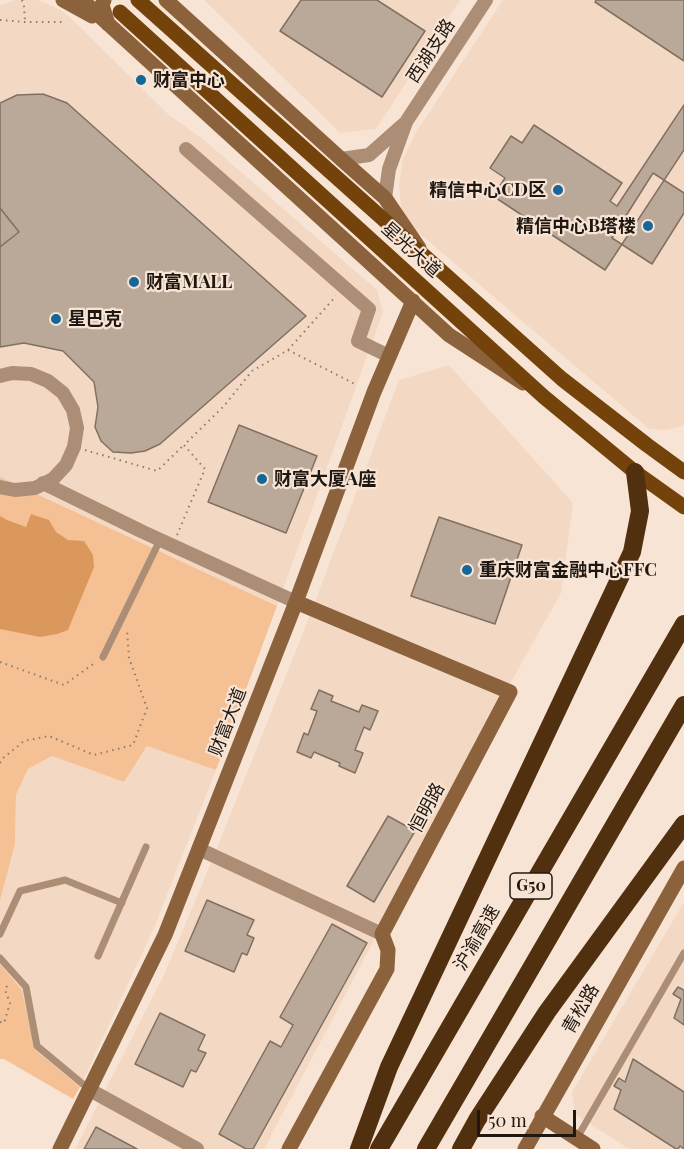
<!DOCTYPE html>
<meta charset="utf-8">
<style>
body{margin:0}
#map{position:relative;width:684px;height:1149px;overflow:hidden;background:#f8e4d4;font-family:"Playfair Display",serif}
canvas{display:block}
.scale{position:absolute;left:477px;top:1110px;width:99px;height:27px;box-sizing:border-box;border:3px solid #1f1812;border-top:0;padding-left:8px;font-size:18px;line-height:21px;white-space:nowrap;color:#1f1812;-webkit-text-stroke:4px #f8e4d4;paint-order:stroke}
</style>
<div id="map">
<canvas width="684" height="1149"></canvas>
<div class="scale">50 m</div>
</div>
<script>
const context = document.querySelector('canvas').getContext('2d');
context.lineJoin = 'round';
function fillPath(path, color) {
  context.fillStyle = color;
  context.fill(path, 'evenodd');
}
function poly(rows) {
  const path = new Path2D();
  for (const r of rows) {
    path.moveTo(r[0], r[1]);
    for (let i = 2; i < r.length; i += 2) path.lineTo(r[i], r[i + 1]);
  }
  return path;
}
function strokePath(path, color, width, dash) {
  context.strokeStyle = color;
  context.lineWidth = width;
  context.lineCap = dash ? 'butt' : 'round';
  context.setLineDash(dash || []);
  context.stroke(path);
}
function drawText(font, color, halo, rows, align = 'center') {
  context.font = font + ' "Playfair Display","Noto Sans SC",serif';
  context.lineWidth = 4.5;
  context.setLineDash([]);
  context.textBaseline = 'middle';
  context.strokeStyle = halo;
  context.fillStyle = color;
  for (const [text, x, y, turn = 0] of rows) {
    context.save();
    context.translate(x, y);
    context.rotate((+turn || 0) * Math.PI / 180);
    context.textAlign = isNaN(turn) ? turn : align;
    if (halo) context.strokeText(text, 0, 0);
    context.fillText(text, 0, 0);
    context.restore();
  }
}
fillPath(poly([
 [16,0,37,0,48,4,60,10,73,20,169,115,204,140,377,290,383,312,277,606,0,477,0,5],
 [204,0,460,0,376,129,340,133],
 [503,0,684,0,684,424,682,426,667,430,649,429,413,228,401,208,399,185,403,159,415,134],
 [449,365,573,503,561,593,498,705,264,1149,75,1149,164,975,213,858,305,628,399,380],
 [147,746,216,770,154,928,80,1087,34,1050,22,990,0,964,0,901,15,844,16,795,28,769,52,756,124,782],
 [684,902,684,1149,629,1149,575,1114,572,1092]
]), '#f3d9c4');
fillPath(poly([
 [0,477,277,606,216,770,147,746,124,782,52,756,28,769,16,795,15,844,0,901],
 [0,964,22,990,35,1050,80,1087,73,1099,4,1059,0,1059]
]), '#f5c194');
fillPath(poly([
 [31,514,49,520,56,532,68,540,84,541,93,555,94,567,68,630,57,634,40,637,0,629,0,516,7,520,26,527]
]), '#db985d');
const building = poly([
 [301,0,377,0,425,31,382,97,280,31,301,0],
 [596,0,684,0,684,61,595,2,596,0],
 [43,94,67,103,306,316,160,444,145,451,131,453,113,452,101,441,95,427,98,407,94,382,63,351,24,343,0,347,0,247,19,232,0,208,0,103,17,95,43,94],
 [684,105,684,150,605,270,493,196,505,178,490,168,511,136,522,143,534,125,622,183,610,201,617,206,684,105],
 [653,173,684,193,684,213,652,264,612,238,653,173],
 [0,208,19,232,0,247,0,208],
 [239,425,317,456,286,533,208,502,239,425],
 [439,517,522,545,495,624,411,596,439,517],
 [319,690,333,696,331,701,359,712,362,705,378,711,370,730,364,727,355,750,363,753,355,773,339,766,340,763,314,752,311,758,297,752,304,733,308,735,317,711,311,709,319,690],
 [388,816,415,831,374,902,347,886,388,816],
 [207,900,254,920,247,935,254,938,247,955,242,953,234,972,185,951,207,900],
 [332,924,367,943,253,1149,246,1149,219,1134,270,1041,281,1047,293,1025,280,1017,332,924],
 [678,987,684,990,684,1025,674,1018,681,999,673,994,678,987],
 [160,1013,205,1035,198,1050,206,1053,196,1072,191,1070,183,1087,135,1064,160,1013],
 [633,1059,684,1092,684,1149,680,1146,678,1149,676,1149,614,1109,621,1090,614,1086,619,1078,625,1082,633,1059],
 [96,1127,137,1149,84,1149,96,1127]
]);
fillPath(building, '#baa899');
strokePath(building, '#817062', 1.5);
strokePath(poly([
 [22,0,24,6,25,22],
 [0,20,25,22,65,22],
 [288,350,357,385],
 [85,450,157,471,184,445],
 [177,535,205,469,184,445,224,406,252,371,288,350,336,296],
 [0,662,64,685,96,662],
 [0,763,2,759,24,741,49,736,94,755,133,745,147,708,129,658,127,630],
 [0,1022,4,1023,10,1003,5,990,9,982]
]), '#897c71', 2, [1.5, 4.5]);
strokePath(poly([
 [103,657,160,540],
 [0,934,20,891,65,880,122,903],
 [98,956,146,847],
 [0,958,26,987,37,1046,90,1090],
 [577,1138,684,953]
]), '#ab8e75', 7);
strokePath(poly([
 [186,149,369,309,358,341,389,356],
 [341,159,369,155,404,124],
 [385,198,389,169,406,122,486,0],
 [0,376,12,373,31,374,48,381,63,393,73,410,77,428,74,447,66,465,53,479,35,488,15,490,0,487],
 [43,483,143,532,296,602],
 [199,849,382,934],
 [90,1090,197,1149]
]), '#ab8e75', 14);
strokePath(poly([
 [63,0,92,16],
 [82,0,449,335,523,383],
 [104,0,102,5,108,24],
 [166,0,341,159,385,198,419,248],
 [542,1116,593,1149],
 [60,1149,165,935,296,602,374,392,413,301],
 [289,1149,387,969,388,950,382,934,510,692,296,602],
 [525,1149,684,868]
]), '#8c623d', 15);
strokePath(poly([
 [138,0,562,379,647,445,684,472],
 [120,12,544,397,635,472,684,507]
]), '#74420b', 15);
strokePath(poly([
 [359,1149,389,1067,632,552,640,511,635,472],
 [379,1149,684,624],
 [426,1149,684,705],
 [461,1149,477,1120,547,1012,684,824]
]), '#51300f', 18);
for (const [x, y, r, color] of [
 [141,80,6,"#146798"],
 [558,190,6,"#146798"],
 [648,226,6,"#146798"],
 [134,282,6,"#146798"],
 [56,319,6,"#146798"],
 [262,479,6,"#146798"],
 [467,570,6,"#146798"]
]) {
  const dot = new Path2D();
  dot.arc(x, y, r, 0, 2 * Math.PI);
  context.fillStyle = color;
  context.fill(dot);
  strokePath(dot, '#f8e4d4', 2);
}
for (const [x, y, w] of [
 [531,886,42]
]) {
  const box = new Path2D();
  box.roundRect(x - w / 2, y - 13, w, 26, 4.5);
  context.fillStyle = '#f8e4d4';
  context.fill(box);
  strokePath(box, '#1f1812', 1.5);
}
drawText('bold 16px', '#1f1812', null, [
 ["G50",531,886]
]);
drawText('18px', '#1f1812', '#f8e4d4', [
 ["西湖支路",431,51,-57],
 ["星光大道",411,250,42],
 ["财富大道",228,722,-69],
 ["恒明路",427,808,-62],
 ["沪渝高速",477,938,-60],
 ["青松路",581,1009,-60]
]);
drawText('bold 18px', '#1f1812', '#f8e4d4', [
 ["财富中心",153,80],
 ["精信中心CD区",546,190,"right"],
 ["精信中心B塔楼",636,226,"right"],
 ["财富MALL",146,282],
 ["星巴克",68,319],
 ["财富大厦A座",274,479],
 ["重庆财富金融中心FFC",479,570]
], 'left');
</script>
